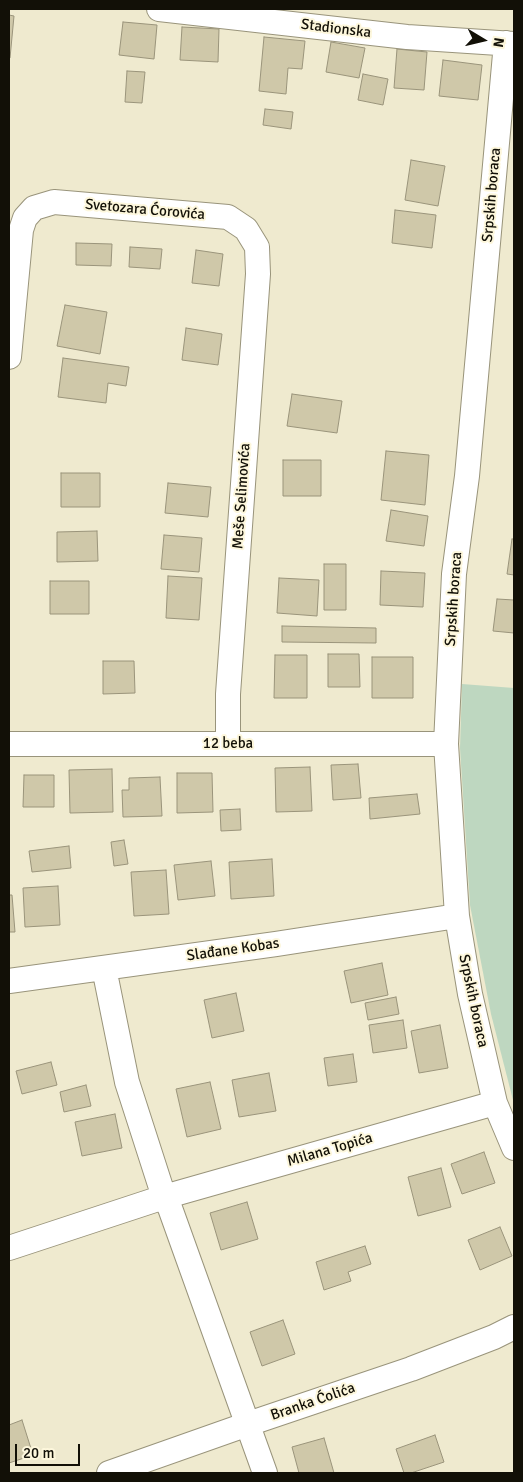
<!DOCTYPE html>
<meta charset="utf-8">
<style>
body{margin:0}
#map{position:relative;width:523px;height:1482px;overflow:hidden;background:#efeacf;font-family:Signika,sans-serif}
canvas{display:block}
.frame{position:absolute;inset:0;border:10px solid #121007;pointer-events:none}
.north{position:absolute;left:458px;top:15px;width:50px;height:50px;-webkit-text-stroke:4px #fdf7dc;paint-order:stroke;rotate:99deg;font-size:14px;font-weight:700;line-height:20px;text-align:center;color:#121007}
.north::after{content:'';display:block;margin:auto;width:18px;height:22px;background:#121007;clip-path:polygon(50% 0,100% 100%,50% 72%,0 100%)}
.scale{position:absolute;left:15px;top:1444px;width:65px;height:22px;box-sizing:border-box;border:2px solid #121007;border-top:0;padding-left:6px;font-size:15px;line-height:18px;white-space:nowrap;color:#121007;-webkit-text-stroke:4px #fdf7dc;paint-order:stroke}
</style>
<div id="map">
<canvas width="523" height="1482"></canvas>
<div class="frame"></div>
<div class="north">N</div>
<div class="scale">20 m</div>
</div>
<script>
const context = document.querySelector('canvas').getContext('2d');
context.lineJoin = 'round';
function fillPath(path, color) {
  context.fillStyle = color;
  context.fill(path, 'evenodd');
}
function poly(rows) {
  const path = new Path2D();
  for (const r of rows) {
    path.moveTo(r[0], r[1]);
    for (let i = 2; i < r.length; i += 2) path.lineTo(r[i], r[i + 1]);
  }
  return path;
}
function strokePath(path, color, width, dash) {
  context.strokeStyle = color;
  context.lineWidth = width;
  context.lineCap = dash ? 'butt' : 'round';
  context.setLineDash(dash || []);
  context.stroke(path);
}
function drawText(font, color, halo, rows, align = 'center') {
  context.font = font + ' Signika,sans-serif';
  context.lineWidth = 4;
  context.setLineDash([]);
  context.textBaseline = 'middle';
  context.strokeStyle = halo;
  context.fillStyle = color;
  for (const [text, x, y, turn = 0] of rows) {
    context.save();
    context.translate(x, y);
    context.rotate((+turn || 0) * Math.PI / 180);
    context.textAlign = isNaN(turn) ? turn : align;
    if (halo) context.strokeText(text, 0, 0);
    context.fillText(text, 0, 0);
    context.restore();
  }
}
fillPath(poly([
 [462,684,514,688,514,1104,491,1014,470,905,460,748]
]), '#bed7c0');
const building = poly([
 [9,15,14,16,10,58,9,58,9,15],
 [123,22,157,25,154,59,119,55,123,22],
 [182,27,219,29,218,62,180,60,182,27],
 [264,37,305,41,302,69,288,68,286,94,259,91,264,37],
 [331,42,365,48,359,78,326,72,331,42],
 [397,49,427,52,424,90,394,88,397,49],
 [443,60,482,65,478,100,439,96,443,60],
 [127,71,145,72,142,103,125,102,127,71],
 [363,74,388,79,383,105,358,100,363,74],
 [265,109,293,112,291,129,263,125,265,109],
 [411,160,445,166,438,206,405,200,411,160],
 [395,210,436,215,432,248,392,243,395,210],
 [76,243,112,244,111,266,76,265,76,243],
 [130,247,162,249,160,269,129,267,130,247],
 [196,250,223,254,219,286,192,283,196,250],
 [65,305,107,312,100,354,57,346,65,305],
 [186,328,222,334,218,365,182,360,186,328],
 [63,358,129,367,126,386,108,383,106,403,58,397,63,358],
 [292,394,342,401,337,433,287,426,292,394],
 [386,451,429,455,425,505,381,500,386,451],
 [283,460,321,460,321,496,283,496,283,460],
 [61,473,100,473,100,507,61,507,61,473],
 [168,483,211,487,208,517,165,513,168,483],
 [391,510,428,516,424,546,386,541,391,510],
 [97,531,98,561,57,562,57,532,97,531],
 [164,535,202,538,199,572,161,569,164,535],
 [512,539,514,539,514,575,507,574,512,539],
 [324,564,346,564,346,610,324,610,324,564],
 [381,571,425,573,423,607,380,605,381,571],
 [168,576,202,578,199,620,166,618,168,576],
 [279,578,319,580,317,616,277,613,279,578],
 [50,581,89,581,89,614,50,614,50,581],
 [497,599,514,600,514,633,493,631,497,599],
 [282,626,376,628,376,643,282,642,282,626],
 [328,654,359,654,360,687,328,687,328,654],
 [275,655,307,655,307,698,274,698,275,655],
 [372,657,413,657,413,698,372,698,372,657],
 [103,661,134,661,135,693,103,694,103,661],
 [358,764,361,798,333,800,331,765,358,764],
 [310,767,312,811,276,812,275,768,310,767],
 [112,769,113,812,70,813,69,770,112,769],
 [177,773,212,773,213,812,177,813,177,773],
 [24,775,54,775,54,807,23,807,24,775],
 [160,777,162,816,123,817,122,790,129,790,129,778,160,777],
 [417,794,420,814,370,819,369,798,417,794],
 [240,809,241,830,221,831,220,810,240,809],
 [124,840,128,864,114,866,111,842,124,840],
 [69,846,71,868,32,872,29,851,69,846],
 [272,859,274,896,231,899,229,862,272,859],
 [211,861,215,896,178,900,174,865,211,861],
 [166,870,169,914,134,916,131,872,166,870],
 [58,886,60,925,25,927,23,888,58,886],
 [9,895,12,895,15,932,9,932,9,895],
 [382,963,388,995,351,1003,344,971,382,963],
 [236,993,244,1031,212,1038,204,1000,236,993],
 [396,997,399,1014,368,1020,365,1003,396,997],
 [403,1020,407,1048,373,1053,369,1025,403,1020],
 [440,1025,448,1068,419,1073,411,1031,440,1025],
 [353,1054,357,1082,328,1086,324,1058,353,1054],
 [51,1062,57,1085,22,1094,16,1071,51,1062],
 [269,1073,276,1111,239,1117,232,1080,269,1073],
 [210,1082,221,1129,187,1137,176,1089,210,1082],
 [86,1085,91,1106,64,1112,60,1092,86,1085],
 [115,1114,122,1148,82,1156,75,1122,115,1114],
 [484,1152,495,1183,462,1194,451,1164,484,1152],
 [441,1168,451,1207,418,1216,408,1177,441,1168],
 [247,1202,258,1239,221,1250,210,1213,247,1202],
 [500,1227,512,1256,480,1270,468,1240,500,1227],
 [365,1246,371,1264,348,1272,351,1281,324,1290,316,1262,365,1246],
 [283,1320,295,1354,262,1366,250,1332,283,1320],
 [22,1420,33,1455,9,1463,9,1425,22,1420],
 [435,1435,444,1462,411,1473,404,1473,396,1449,435,1435],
 [324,1438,334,1473,299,1473,292,1447,324,1438]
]);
fillPath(building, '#cfc8a9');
strokePath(building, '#9a947b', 1);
const street = poly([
 [159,9,407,37,514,44],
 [506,43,467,476,454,574,446,744,457,916,470,994,495,1103,514,1148],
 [9,357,21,230,25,218,34,208,54,202,228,217,246,229,257,247,258,274,228,694,228,744],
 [9,744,446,744],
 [104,968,127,1082,164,1197,170,1208,265,1473],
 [9,981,276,944,457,916],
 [9,1248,164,1197,495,1103],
 [109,1473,248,1424,411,1369,494,1337,514,1327]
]);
strokePath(street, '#99947b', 26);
strokePath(street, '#fff', 24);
drawText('15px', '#121007', '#fdf7dc', [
 ["Stadionska",336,29,7],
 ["Srpskih boraca",492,195,-85],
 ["Svetozara Ćorovića",145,210,5],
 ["Meše Selimovića",242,496,-86],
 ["Srpskih boraca",454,599,-86],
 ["12 beba",228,744],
 ["Slađane Kobas",233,950,-8],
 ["Srpskih boraca",473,1001,78],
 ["Milana Topića",330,1150,-16],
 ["Branka Ćolića",313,1402,-19]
]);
</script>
